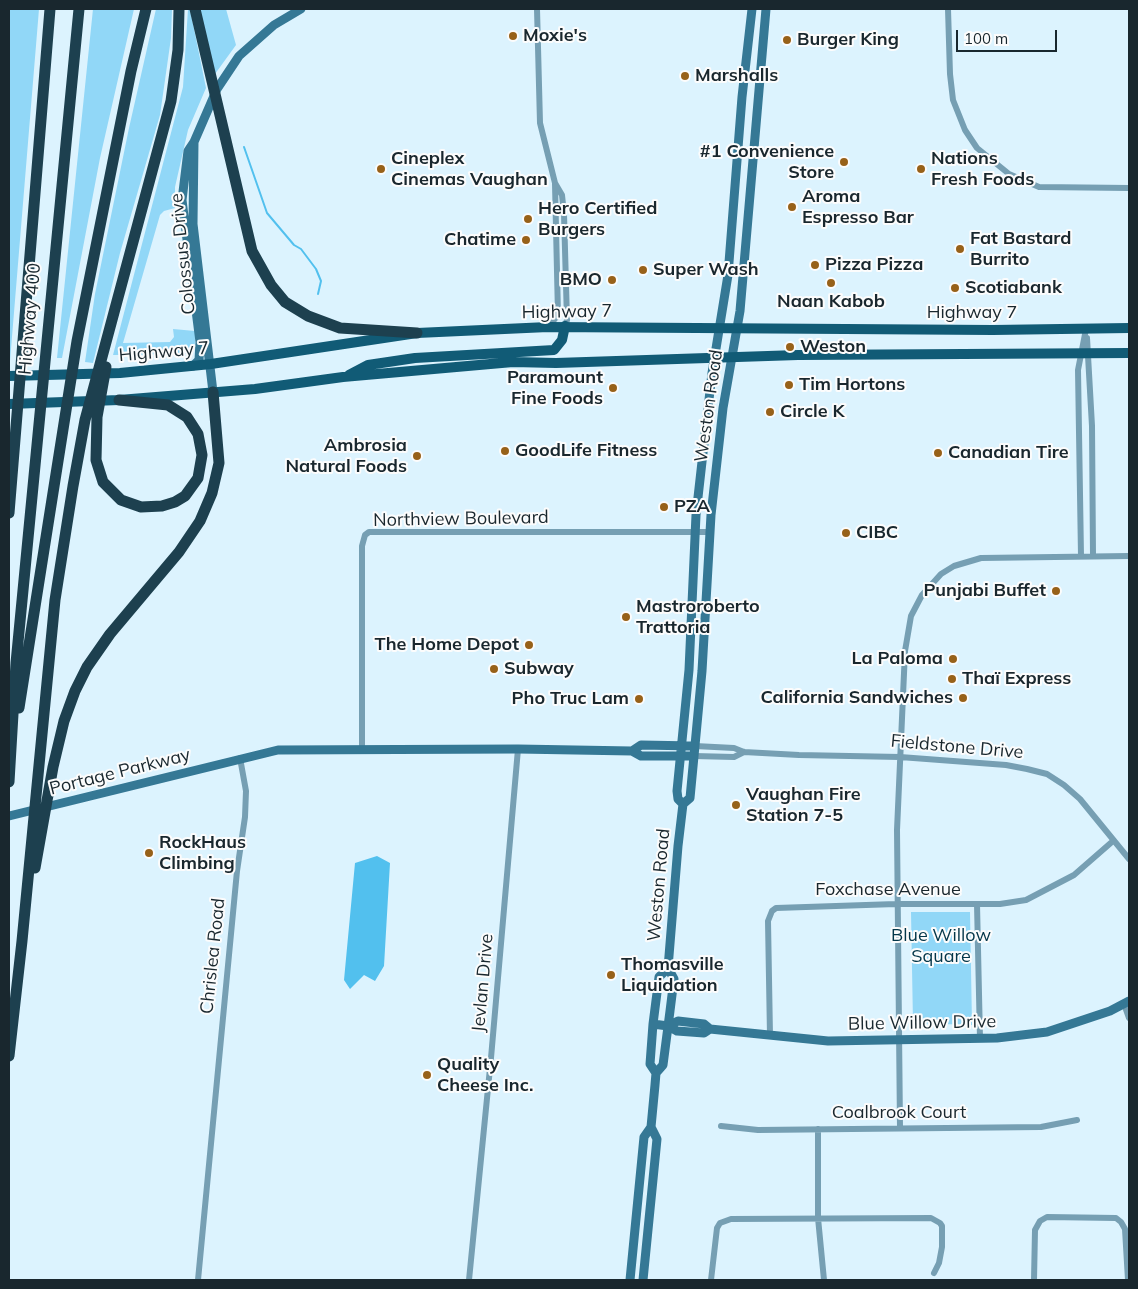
<!DOCTYPE html>
<meta charset="utf-8">
<style>
body{margin:0}
#map{position:relative;width:1138px;height:1289px;overflow:hidden;background:#dcf3fe;font-family:Mulish,sans-serif}
canvas{display:block}
.frame{position:absolute;inset:0;border:10px solid #19272e;pointer-events:none}
.scale{position:absolute;left:956px;top:30px;width:101px;height:22px;box-sizing:border-box;border:2px solid #19272e;border-top:0;padding-left:6px;font-size:15px;line-height:18px;white-space:nowrap;color:#19272e;-webkit-text-stroke:4px #fcfcfc;paint-order:stroke}
</style>
<div id="map">
<canvas width="1138" height="1289"></canvas>
<div class="frame"></div>
<div class="scale">100 m</div>
</div>
<script>
const context = document.querySelector('canvas').getContext('2d');
context.lineJoin = 'round';
function fillPath(path, color) {
  context.fillStyle = color;
  context.fill(path, 'evenodd');
}
function poly(rows) {
  const path = new Path2D();
  for (const r of rows) {
    path.moveTo(r[0], r[1]);
    for (let i = 2; i < r.length; i += 2) path.lineTo(r[i], r[i + 1]);
  }
  return path;
}
function strokePath(path, color, width, dash) {
  context.strokeStyle = color;
  context.lineWidth = width;
  context.lineCap = dash ? 'butt' : 'round';
  context.setLineDash(dash || []);
  context.stroke(path);
}
function drawText(font, color, halo, rows, align = 'center') {
  context.font = font + ' Mulish,sans-serif';
  context.lineWidth = 4;
  context.setLineDash([]);
  context.textBaseline = 'middle';
  context.strokeStyle = halo;
  context.fillStyle = color;
  for (const [text, x, y, turn = 0] of rows) {
    context.save();
    context.translate(x, y);
    context.rotate((+turn || 0) * Math.PI / 180);
    context.textAlign = isNaN(turn) ? turn : align;
    if (halo) context.strokeText(text, 0, 0);
    context.fillText(text, 0, 0);
    context.restore();
  }
}
fillPath(poly([
 [9,9,39,9,10,361,9,360],
 [93,9,134,9,100,158,62,358,57,358],
 [156,9,172,9,171,38,160,115,120,253,93,363,85,362,95,294,129,128],
 [188,9,190,9,206,88,188,130,175,187,175,208,164,211,160,215,123,343,170,342,174,337,173,329,195,331,195,343,191,353,184,354,113,355,183,87],
 [200,9,226,9,236,45,215,74],
 [911,912,970,912,972,1025,913,1023]
]), '#91d7f7');
fillPath(poly([
 [377,856,390,863,384,966,375,981,364,975,350,989,344,980,355,863]
]), '#52c0ee');
strokePath(poly([
 [244,147,267,213,294,245,301,249,316,269,321,281,318,294]
]), '#52c0ee', 2);
strokePath(poly([
 [537,9,540,123,555,183,562,195,564,214,567,320,565,326],
 [948,9,950,74,953,100,965,130,977,148,1009,174,1039,187,1129,188],
 [548,327,558,315,555,184],
 [1087,338,1092,426,1093,556],
 [1081,556,1078,370,1086,329],
 [695,746,734,748,744,752,799,755,900,757,1006,765,1027,769,1047,774,1064,785,1080,799,1129,859],
 [362,748,362,546,365,535,369,532,710,532],
 [694,756,734,757,744,752],
 [977,904,980,1039],
 [1124,1004,1129,1018],
 [770,1036,768,921,772,911,776,908,896,904,1000,904,1026,900,1074,875,1113,841],
 [721,1126,758,1130,1041,1127,1077,1120],
 [900,1128,897,830,905,651,911,616,922,595,941,574,954,566,981,558,1129,556],
 [818,1129,818,1218,824,1280],
 [198,1280,237,871,245,817,246,791,240,758],
 [469,1280,491,1058,518,749],
 [711,1280,717,1228,720,1223,731,1219,931,1218,940,1223,942,1226,942,1247,939,1263,934,1273],
 [1034,1280,1035,1230,1040,1221,1047,1217,1116,1218,1121,1222,1125,1229,1128,1280]
]), '#769fb3', 6);
strokePath(poly([
 [194,142,193,224,213,392],
 [193,366,199,360,200,342,182,200,188,151,194,142,217,89,239,56,274,25,301,9],
 [632,751,641,745,695,746],
 [683,804,678,799,677,791,689,670,696,515,712,373,728,275,742,97,752,9],
 [9,816,278,750,518,749,632,751,641,756,694,756],
 [653,1024,668,1026,677,1031,704,1033,710,1029],
 [668,1026,678,1021,704,1024,710,1029,828,1041,997,1038,1047,1032,1110,1011,1129,1001],
 [656,1073,650,1064,653,1024,659,977,668,968],
 [630,1280,644,1137,651,1127],
 [643,1280,657,1139,651,1127,655,1085,656,1073,663,1065,670,1011,674,979,668,968,678,846,683,804,690,798,694,756,702,671,711,515,723,408,740,311,766,9]
]), '#357895', 9);
strokePath(poly([
 [349,375,368,365,415,358,554,350,562,340,565,326],
 [9,376,120,373,211,364,417,333,548,327,993,330,1129,328],
 [9,404,119,400,255,389,343,377,513,362,556,363,798,355,1129,353]
]), '#115b76', 10);
strokePath(poly([
 [195,9,252,251,271,285,285,302,308,316,340,328,417,333],
 [106,367,97,417,96,460,103,482,121,500,141,507,162,506,175,502,185,496,198,478,202,455,198,434,187,417,168,405,119,400],
 [9,513,50,9],
 [19,708,77,341,131,71,146,9],
 [9,782,16,663,79,9],
 [35,868,53,767,64,721,75,691,87,667,110,634,179,552,200,521,212,493,219,463,213,392],
 [9,1056,22,941,55,600,73,486,85,420,171,101,178,50,179,9]
]), '#1d404f', 11);
for (const [x, y, r, color] of [
 [513,36,5,"#976119"],
 [787,40,5,"#976119"],
 [685,76,5,"#976119"],
 [844,162,5,"#976119"],
 [381,169,5,"#976119"],
 [921,169,5,"#976119"],
 [792,207,5,"#976119"],
 [528,219,5,"#976119"],
 [526,240,5,"#976119"],
 [960,249,5,"#976119"],
 [815,265,5,"#976119"],
 [643,270,5,"#976119"],
 [612,280,5,"#976119"],
 [831,283,5,"#976119"],
 [955,288,5,"#976119"],
 [790,347,5,"#976119"],
 [789,385,5,"#976119"],
 [613,388,5,"#976119"],
 [770,412,5,"#976119"],
 [505,451,5,"#976119"],
 [938,453,5,"#976119"],
 [417,456,5,"#976119"],
 [664,507,5,"#976119"],
 [846,533,5,"#976119"],
 [1056,591,5,"#976119"],
 [626,617,5,"#976119"],
 [529,645,5,"#976119"],
 [953,659,5,"#976119"],
 [494,669,5,"#976119"],
 [952,679,5,"#976119"],
 [963,698,5,"#976119"],
 [639,699,5,"#976119"],
 [736,805,5,"#976119"],
 [149,853,5,"#976119"],
 [611,975,5,"#976119"],
 [427,1075,5,"#976119"]
]) {
  const dot = new Path2D();
  dot.arc(x, y, r, 0, 2 * Math.PI);
  context.fillStyle = color;
  context.fill(dot);
  strokePath(dot, '#fcfcfc', 2);
}
drawText('bold 18px', '#19272e', '#fcfcfc', [
 ["Moxie's",523,36],
 ["Burger King",797,40],
 ["Marshalls",695,76],
 ["#1 Convenience",834,152,"right"],
 ["Store",834,173,"right"],
 ["Cineplex",391,159],
 ["Cinemas Vaughan",391,180],
 ["Nations",931,159],
 ["Fresh Foods",931,180],
 ["Aroma",802,197],
 ["Espresso Bar",802,218],
 ["Hero Certified",538,209],
 ["Burgers",538,230],
 ["Fat Bastard",970,239],
 ["Burrito",970,260],
 ["Chatime",516,240,"right"],
 ["Pizza Pizza",825,265],
 ["Super Wash",653,270],
 ["BMO",602,280,"right"],
 ["Scotiabank",965,288],
 ["Naan Kabob",831,302,"center"],
 ["Weston",800,347],
 ["Paramount",603,378,"right"],
 ["Fine Foods",603,399,"right"],
 ["Tim Hortons",799,385],
 ["Circle K",780,412],
 ["Ambrosia",407,446,"right"],
 ["Natural Foods",407,467,"right"],
 ["GoodLife Fitness",515,451],
 ["Canadian Tire",948,453],
 ["PZA",674,507],
 ["CIBC",856,533],
 ["Punjabi Buffet",1046,591,"right"],
 ["Mastroroberto",636,607],
 ["Trattoria",636,628],
 ["The Home Depot",519,645,"right"],
 ["La Paloma",943,659,"right"],
 ["Subway",504,669],
 ["Thaï Express",962,679],
 ["California Sandwiches",953,698,"right"],
 ["Pho Truc Lam",629,699,"right"],
 ["Vaughan Fire",746,795],
 ["Station 7-5",746,816],
 ["RockHaus",159,843],
 ["Climbing",159,864],
 ["Thomasville",621,965],
 ["Liquidation",621,986],
 ["Quality",437,1065],
 ["Cheese Inc.",437,1086]
], 'left');
drawText('18px', '#19272e', '#fcfcfc', [
 ["Colossus Drive",183,254,-96],
 ["Highway 7",567,312,-1],
 ["Highway 7",972,313],
 ["Highway 400",30,319,-85],
 ["Highway 7",164,352,-5],
 ["Weston Road",709,406,-82],
 ["Northview Boulevard",461,519,-1],
 ["Fieldstone Drive",957,747,5],
 ["Portage Parkway",120,772,-14],
 ["Weston Road",659,885,-85],
 ["Foxchase Avenue",888,890],
 ["Chrislea Road",213,956,-84],
 ["Jevlan Drive",483,983,-85],
 ["Blue Willow Drive",922,1023,-1],
 ["Coalbrook Court",899,1113]
]);
drawText('18px', '#033649', '#fcfcfc', [
 ["Blue Willow",941,936],
 ["Square",941,957]
]);
</script>
